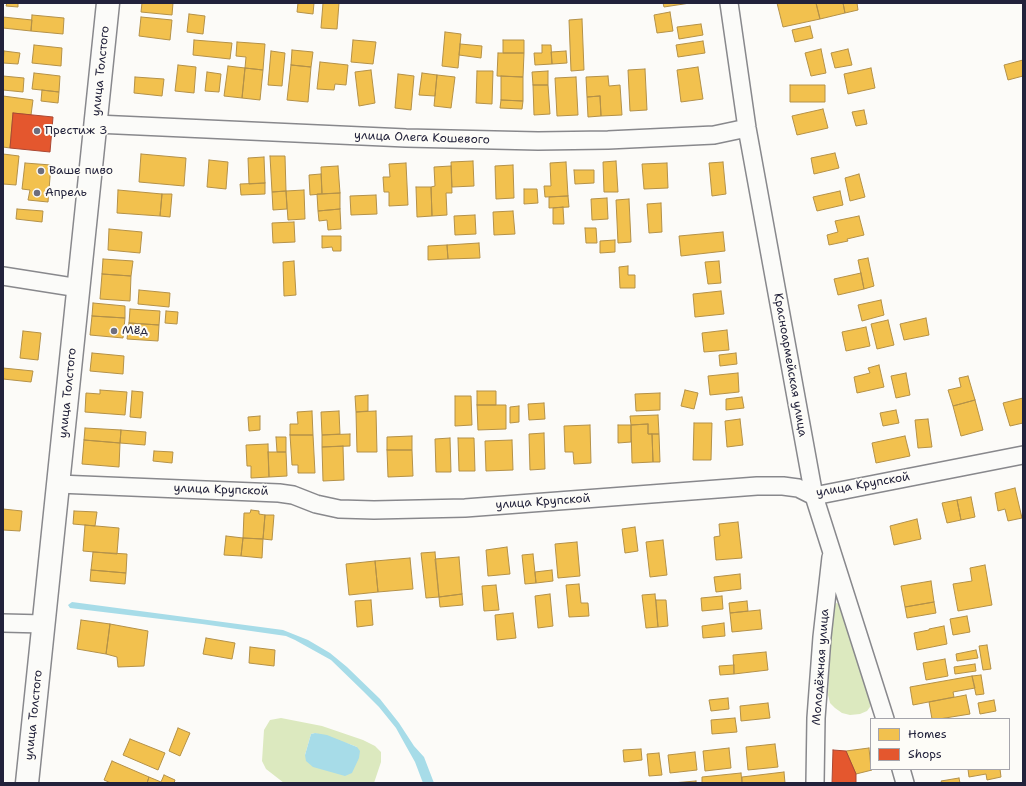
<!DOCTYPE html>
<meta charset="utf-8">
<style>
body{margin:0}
#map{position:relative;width:1026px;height:786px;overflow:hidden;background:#fcfbf8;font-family:"Shantell Sans",sans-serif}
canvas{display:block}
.frame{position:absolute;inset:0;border:4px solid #22223b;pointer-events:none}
.legend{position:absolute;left:870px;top:718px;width:140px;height:52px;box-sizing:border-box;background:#fdfcf7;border:1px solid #a5a5ac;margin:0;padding:5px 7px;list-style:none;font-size:12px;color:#22223b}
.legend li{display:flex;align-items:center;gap:8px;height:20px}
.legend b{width:20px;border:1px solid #a5a5ac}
</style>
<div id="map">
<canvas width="1026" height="786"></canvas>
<div class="frame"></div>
<ul class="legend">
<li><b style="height:11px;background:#f2c14e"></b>Homes</li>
<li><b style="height:11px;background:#e4572e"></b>Shops</li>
</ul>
</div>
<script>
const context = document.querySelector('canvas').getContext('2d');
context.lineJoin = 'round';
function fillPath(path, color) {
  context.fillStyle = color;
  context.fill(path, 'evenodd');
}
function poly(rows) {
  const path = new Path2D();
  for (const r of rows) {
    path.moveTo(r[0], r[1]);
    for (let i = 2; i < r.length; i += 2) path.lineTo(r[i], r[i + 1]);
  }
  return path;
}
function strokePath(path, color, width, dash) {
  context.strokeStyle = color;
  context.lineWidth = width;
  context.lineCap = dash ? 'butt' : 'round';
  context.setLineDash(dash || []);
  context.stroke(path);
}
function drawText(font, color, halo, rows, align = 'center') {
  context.font = font + ' "Shantell Sans",sans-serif';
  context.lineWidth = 4;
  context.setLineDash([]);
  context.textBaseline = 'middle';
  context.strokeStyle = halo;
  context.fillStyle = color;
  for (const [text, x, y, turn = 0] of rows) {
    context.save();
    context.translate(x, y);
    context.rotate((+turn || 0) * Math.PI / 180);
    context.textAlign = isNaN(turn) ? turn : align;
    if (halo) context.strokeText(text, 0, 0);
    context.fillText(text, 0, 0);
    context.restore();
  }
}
fillPath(poly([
 [836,603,840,604,870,700,870,707,867,711,860,714,850,715,842,713,835,708,830,703,828,695,833,607],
 [281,718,322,726,363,740,375,746,381,752,381,762,374,783,284,783,266,769,262,761,264,730,270,720],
 [315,733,352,745,357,747,305,755,311,734]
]), '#dce9bf');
fillPath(poly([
 [72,602,283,630,308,640,330,653,347,667,380,699,399,723,414,746,424,757,434,783,423,783,415,762,406,746,396,728,379,707,363,691,331,660,295,640,286,636,202,624,70,608,68,605],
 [315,733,327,735,357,747,360,751,359,758,352,773,345,776,313,767,306,761,305,755,311,734]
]), '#a7dce8');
const homes = poly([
 [7,3,18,3,18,7,6,6,7,3],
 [142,3,173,3,172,15,141,12,142,3],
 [298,3,314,3,313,14,297,12,298,3],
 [323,3,339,3,337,29,321,28,323,3],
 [663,3,690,3,664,7,663,3],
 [777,3,816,3,820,19,783,27,777,3],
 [816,3,843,3,845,13,820,19,816,3],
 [843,3,857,3,858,10,845,13,843,3],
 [670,12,673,31,657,33,654,15,670,12],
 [189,14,205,16,203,34,187,32,189,14],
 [32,15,64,18,63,34,31,31,32,15],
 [3,17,32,20,31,31,3,28,3,17],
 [141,17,172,20,170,40,139,36,141,17],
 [582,19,584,70,571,71,569,20,582,19],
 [701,24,703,35,679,39,677,27,701,24],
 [810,26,813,38,795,42,792,30,810,26],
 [445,32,461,34,458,68,442,66,445,32],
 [194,40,232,43,230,59,193,55,194,40],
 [353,40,376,42,373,64,351,62,353,40],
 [503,40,524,40,524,53,503,53,503,40],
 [703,41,705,53,678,57,676,45,703,41],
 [237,42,265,44,263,70,245,68,246,57,236,56,237,42],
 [460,44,482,46,481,58,459,55,460,44],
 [34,45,62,48,61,66,32,63,34,45],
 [542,45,551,45,552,64,535,65,534,53,542,53,542,45],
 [821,49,826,73,811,76,805,53,821,49],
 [848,49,852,65,835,68,831,53,848,49],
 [292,50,313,52,311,67,291,65,292,50],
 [4,51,20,53,18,64,3,63,4,51],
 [271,51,285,53,282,86,268,85,271,51],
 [566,51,567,63,552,64,551,52,566,51],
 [498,53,524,53,523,77,497,76,498,53],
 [1023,60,1023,76,1008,80,1004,65,1023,60],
 [320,62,348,65,346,85,335,84,334,90,317,89,320,62],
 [178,65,196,67,194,93,175,91,178,65],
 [291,65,311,67,308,102,287,100,291,65],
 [228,66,245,68,242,98,224,96,228,66],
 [698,67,703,99,681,102,677,70,698,67],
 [245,68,263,70,260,100,242,98,245,68],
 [871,68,875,88,848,94,844,74,871,68],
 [645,69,647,110,630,111,628,70,645,69],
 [371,70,375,103,359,106,355,72,371,70],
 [477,71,493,71,492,104,476,103,477,71],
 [548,71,548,85,533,85,532,72,548,71],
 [207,72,221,74,219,92,205,91,207,72],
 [34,73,60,76,59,92,32,89,34,73],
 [422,73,437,75,435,96,419,95,422,73],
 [398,74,414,76,411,110,395,108,398,74],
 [437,75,455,77,451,108,434,106,437,75],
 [3,76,24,78,23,92,3,90,3,76],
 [501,76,523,77,523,101,501,100,501,76],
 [608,76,609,86,620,85,622,115,601,116,600,96,587,97,586,77,608,76],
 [135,77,164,79,162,96,134,93,135,77],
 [576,77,578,115,557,116,555,78,576,77],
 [533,85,548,85,550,114,534,115,533,85],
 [790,85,825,85,825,102,790,102,790,85],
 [42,90,59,92,58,103,41,101,42,90],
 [3,96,33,100,31,115,13,113,10,148,3,147,3,96],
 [600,96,601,116,588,117,587,97,600,96],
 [501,100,523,101,522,109,500,108,501,100],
 [823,109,828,128,797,135,792,116,823,109],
 [864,110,867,124,856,126,852,112,864,110],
 [835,153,839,168,814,174,811,158,835,153],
 [3,154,19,156,16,185,3,184,3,154],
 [141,154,186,158,184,186,139,182,141,154],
 [270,156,285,156,286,191,272,192,270,156],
 [264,157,265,183,249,184,248,158,264,157],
 [209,160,228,162,226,189,207,187,209,160],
 [473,161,474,186,452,187,451,162,473,161],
 [616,161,618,192,604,192,603,162,616,161],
 [566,162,568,196,545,197,544,186,551,186,550,163,566,162],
 [723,162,726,194,712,196,709,163,723,162],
 [25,163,51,165,48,202,28,200,30,190,22,189,25,163],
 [406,163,408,205,389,206,389,192,384,192,383,177,390,177,389,164,406,163],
 [667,163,668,188,644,189,642,164,667,163],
 [513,165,514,198,496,199,495,166,513,165],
 [338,166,340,193,322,194,321,167,338,166],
 [451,166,452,193,446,193,447,215,432,216,431,187,435,186,434,167,451,166],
 [574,170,594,170,594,183,575,184,574,170],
 [321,174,322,194,310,195,309,175,321,174],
 [859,174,865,197,850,201,845,178,859,174],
 [265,183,265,194,241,195,240,184,265,183],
 [416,187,431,187,432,216,417,217,416,187],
 [524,189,537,189,538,203,524,204,524,189],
 [118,190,162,194,160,216,117,213,118,190],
 [304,190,305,219,288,220,286,191,304,190],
 [286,191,287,209,273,210,272,192,286,191],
 [840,191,843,205,817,211,813,197,840,191],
 [340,193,340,209,318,211,317,194,340,193],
 [162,194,172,194,170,217,160,216,162,194],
 [376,195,377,214,351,215,350,196,376,195],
 [568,196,569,207,549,208,549,197,568,196],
 [607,198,608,219,592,220,591,199,607,198],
 [629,199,631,242,618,243,616,200,629,199],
 [661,203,662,232,649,233,647,204,661,203],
 [563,207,564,224,553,224,553,208,563,207],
 [17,209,43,211,42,222,16,219,17,209],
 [340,209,341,229,328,230,327,220,319,221,318,211,340,209],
 [513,211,515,234,494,235,493,212,513,211],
 [475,215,476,234,455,235,454,216,475,215],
 [859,216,864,235,847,239,848,241,829,245,827,235,838,232,835,221,859,216],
 [294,222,295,242,273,243,272,223,294,222],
 [585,228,596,228,597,243,586,243,585,228],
 [109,229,142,232,140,253,108,250,109,229],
 [723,232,725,251,681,256,679,236,723,232],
 [322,236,341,236,341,251,333,251,332,247,322,248,322,236],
 [615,240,615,252,600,253,600,241,615,240],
 [479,243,480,258,448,259,447,245,479,243],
 [447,245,448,259,428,260,428,246,447,245],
 [868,258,874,286,864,289,858,260,868,258],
 [103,259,133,261,131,276,102,274,103,259],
 [294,261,296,295,284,296,283,262,294,261],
 [719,261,721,283,708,284,705,262,719,261],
 [628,266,628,275,635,275,635,288,620,288,619,267,628,266],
 [861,273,864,289,838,295,834,279,861,273],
 [102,274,131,276,130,301,100,299,102,274],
 [139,290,170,293,169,307,138,304,139,290],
 [721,291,724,314,695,317,693,294,721,291],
 [881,300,884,315,862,321,858,305,881,300],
 [93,303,125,306,125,318,92,316,93,303],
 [130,309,160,311,159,325,129,323,130,309],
 [166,311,178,312,177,324,165,323,166,311],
 [92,316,125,318,123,338,90,335,92,316],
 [926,318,929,335,904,340,900,324,926,318],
 [888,320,894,345,877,349,871,324,888,320],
 [129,323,159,325,158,341,127,339,129,323],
 [866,327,870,346,846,351,842,332,866,327],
 [727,330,729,350,704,352,702,333,727,330],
 [23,331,41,333,38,360,20,358,23,331],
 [92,353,124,356,123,374,90,371,92,353],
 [736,353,737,364,720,366,719,355,736,353],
 [879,365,884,387,857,393,854,377,870,373,868,368,879,365],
 [3,368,33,371,31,382,3,379,3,368],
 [738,373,739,392,710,395,708,376,738,373],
 [906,373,910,395,896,398,891,376,906,373],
 [968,376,975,400,953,406,948,390,961,387,959,378,968,376],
 [100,390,127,392,125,415,85,412,86,393,100,394,100,390],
 [685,390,698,393,694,409,681,406,685,390],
 [132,391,143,392,141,418,130,417,132,391],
 [477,391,496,391,496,405,477,405,477,391],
 [660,393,660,410,636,411,635,394,660,393],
 [368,395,368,411,356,412,355,396,368,395],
 [455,396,471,396,472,425,455,426,455,396],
 [742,397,744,408,726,410,726,399,742,397],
 [1023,398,1023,423,1010,426,1003,403,1023,398],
 [975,400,983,430,961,436,953,406,975,400],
 [544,403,545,419,529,420,528,404,544,403],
 [477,405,506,405,506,429,478,430,477,405],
 [519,406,519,422,510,423,510,407,519,406],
 [896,410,899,423,883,426,880,413,896,410],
 [312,411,313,435,290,435,290,424,298,424,297,412,312,411],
 [339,411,340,434,322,435,321,412,339,411],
 [376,411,377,452,357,452,356,412,376,411],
 [658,415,659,434,648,434,648,424,631,425,630,416,658,415],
 [260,416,260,430,249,431,248,417,260,416],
 [740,419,743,445,727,447,725,421,740,419],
 [928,419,932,447,918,448,915,420,928,419],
 [694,423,712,423,711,460,693,460,694,423],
 [648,424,648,434,652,434,653,462,632,463,631,425,648,424],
 [590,425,591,463,574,464,573,452,565,452,564,426,590,425],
 [618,425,631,425,631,442,618,443,618,425],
 [85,428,121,430,120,443,84,440,85,428],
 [121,430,146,432,145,445,120,443,121,430],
 [544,433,545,469,530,470,529,434,544,433],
 [350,434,350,446,322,447,322,435,350,434],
 [652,434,659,434,660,462,653,462,652,434],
 [290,435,313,435,315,473,298,473,298,465,292,465,290,435],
 [412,436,412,450,387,450,387,437,412,436],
 [905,436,910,456,876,463,872,443,905,436],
 [276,437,286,437,286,452,277,452,276,437],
 [450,438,451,472,436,472,435,439,450,438],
 [458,438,474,438,475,471,459,471,458,438],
 [84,440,120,443,119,467,82,464,84,440],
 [512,440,513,470,486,471,485,441,512,440],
 [268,444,269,477,251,478,251,466,247,466,246,445,268,444],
 [343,446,344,480,323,481,322,447,343,446],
 [387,450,412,450,413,476,388,477,387,450],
 [154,451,173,452,172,463,153,461,154,451],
 [268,452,286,452,287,476,269,477,268,452],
 [1015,488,1022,518,1008,521,1005,509,998,511,995,493,1015,488],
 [971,497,975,517,961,520,957,500,971,497],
 [957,500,961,520,947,523,942,503,957,500],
 [3,509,22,511,20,531,3,530,3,509],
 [251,510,259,511,259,514,265,515,263,539,243,538,244,513,250,513,251,510],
 [74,511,97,512,95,526,73,524,74,511],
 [265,515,274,515,272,540,263,539,265,515],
 [917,519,921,539,894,545,890,526,917,519],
 [738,522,742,558,716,560,714,537,720,536,719,524,738,522],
 [85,525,119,528,117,554,83,551,85,525],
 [635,527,638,551,625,553,622,529,635,527],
 [226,536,243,538,241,556,224,555,226,536],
 [243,538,263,539,262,558,241,556,243,538],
 [663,540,667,575,650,577,646,542,663,540],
 [577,542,580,576,558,578,555,544,577,542],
 [507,547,510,574,488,576,486,550,507,547],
 [93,552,127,554,126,573,91,570,93,552],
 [435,552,439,597,426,598,421,553,435,552],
 [533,554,536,583,525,584,522,555,533,554],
 [459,557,462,594,439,597,435,559,459,557],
 [410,558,413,589,378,592,375,561,410,558],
 [375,561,378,592,349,595,346,564,375,561],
 [985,565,992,605,958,611,953,584,972,581,970,568,985,565],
 [91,570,126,573,125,584,90,581,91,570],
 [552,570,553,581,536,583,535,572,552,570],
 [740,574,741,589,716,592,714,577,740,574],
 [931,581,934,602,905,607,901,586,931,581],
 [579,584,581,603,588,603,589,616,569,617,566,585,579,584],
 [496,585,499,610,484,611,482,586,496,585],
 [462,594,463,605,440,607,439,597,462,594],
 [550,594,553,626,538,628,535,596,550,594],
 [655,594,658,627,646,628,642,595,655,594],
 [722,596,723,609,702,611,701,598,722,596],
 [371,600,373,625,357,627,355,601,371,600],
 [656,600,666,600,668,626,658,627,656,600],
 [747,601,748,611,730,613,729,603,747,601],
 [934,602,936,613,907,618,905,607,934,602],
 [760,610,762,629,732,632,730,613,760,610],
 [513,613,516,638,497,640,495,615,513,613],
 [967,616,970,632,953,635,950,619,967,616],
 [81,620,110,624,106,654,77,649,81,620],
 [724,623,725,636,703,638,702,626,724,623],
 [110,624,148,631,144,666,118,667,117,657,106,654,110,624],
 [944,626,947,644,917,650,914,633,929,630,929,629,944,626],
 [206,638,235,643,232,659,203,654,206,638],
 [987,645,991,669,983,670,979,646,987,645],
 [250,647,275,650,274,666,249,663,250,647],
 [976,650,978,658,957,661,956,654,976,650],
 [766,652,768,670,734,674,733,655,766,652],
 [945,659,948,676,926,680,923,663,945,659],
 [975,664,976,671,955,674,954,667,975,664],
 [734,665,734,674,720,675,719,666,734,665],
 [981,675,984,694,976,695,972,676,981,675],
 [972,676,975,688,953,692,954,697,913,705,910,687,972,676],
 [966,695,970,714,939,719,932,719,929,702,966,695],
 [728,698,729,709,711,711,709,700,728,698],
 [994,700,996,711,980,714,978,703,994,700],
 [768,703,770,718,741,721,740,706,768,703],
 [735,718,737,732,712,734,711,720,735,718],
 [178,728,190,733,180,756,169,751,178,728],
 [130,739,165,753,158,770,123,755,130,739],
 [775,744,778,767,748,770,746,747,775,744],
 [729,748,731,768,705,771,703,751,729,748],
 [869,748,871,769,872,770,856,774,846,751,869,748],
 [641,749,642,760,624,762,623,750,641,749],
 [695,752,697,770,670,773,668,755,695,752],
 [659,753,662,775,649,776,647,754,659,753],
 [112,761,149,777,147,783,111,783,104,780,112,761],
 [968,769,1000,769,1001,777,987,780,986,774,969,777,968,769],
 [784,772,785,783,742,783,742,777,784,772],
 [741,773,742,783,702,783,702,777,741,773],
 [164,775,175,780,174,783,147,783,149,777,161,782,164,775],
 [959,778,960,783,942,783,941,781,959,778],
 [696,781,696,783,672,783,696,781]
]);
fillPath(homes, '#f2c14e');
strokePath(homes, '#b49148', 1);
const shops = poly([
 [13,113,53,117,50,152,10,148,13,113],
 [833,750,846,751,856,774,856,783,832,783,833,750]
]);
fillPath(shops, '#e4572e');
strokePath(shops, '#aa4732', 1);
const minor = poly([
 [729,3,747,128,814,496,885,719],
 [96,124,406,138,538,141,608,140,714,135,747,128],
 [3,276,79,288],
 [58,484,279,493,293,495,316,504,339,509,374,510,465,508,757,486,783,486,798,488,814,496,1023,455],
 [3,623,44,624],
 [901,769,905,783],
 [815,783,816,718,822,637,831,557]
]);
const major = poly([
 [27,783,108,3]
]);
strokePath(minor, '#88888c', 20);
strokePath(major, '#88888c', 25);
strokePath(minor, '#fbfbf9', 17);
strokePath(major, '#fbfbf9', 22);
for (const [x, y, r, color] of [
 [37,131,4,"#6e6e7d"],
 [41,171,4,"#6e6e7d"],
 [37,193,4,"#6e6e7d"],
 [114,331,4,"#6e6e7d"]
]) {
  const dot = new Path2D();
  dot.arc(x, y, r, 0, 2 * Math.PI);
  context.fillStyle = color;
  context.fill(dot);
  strokePath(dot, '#fdfcf7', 1.5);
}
drawText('12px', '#22223b', '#fdfcf7', [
 ["улица Толстого",101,71,-84],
 ["улица Олега Кошевого",422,138,2],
 ["Красноармейская улица",790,365,80],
 ["улица Толстого",68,393,-84],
 ["улица Крупской",863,485,-10],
 ["улица Крупской",221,490,2],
 ["улица Крупской",543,502,-4],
 ["Молодёжная улица",821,667,-86],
 ["улица Толстого",34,715,-84]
]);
drawText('12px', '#22223b', '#fdfcf7', [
 ["Престиж 3",45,131],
 ["Ваше пиво",49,171],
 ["Апрель",45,193],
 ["Мёд",122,331]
], 'left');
</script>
